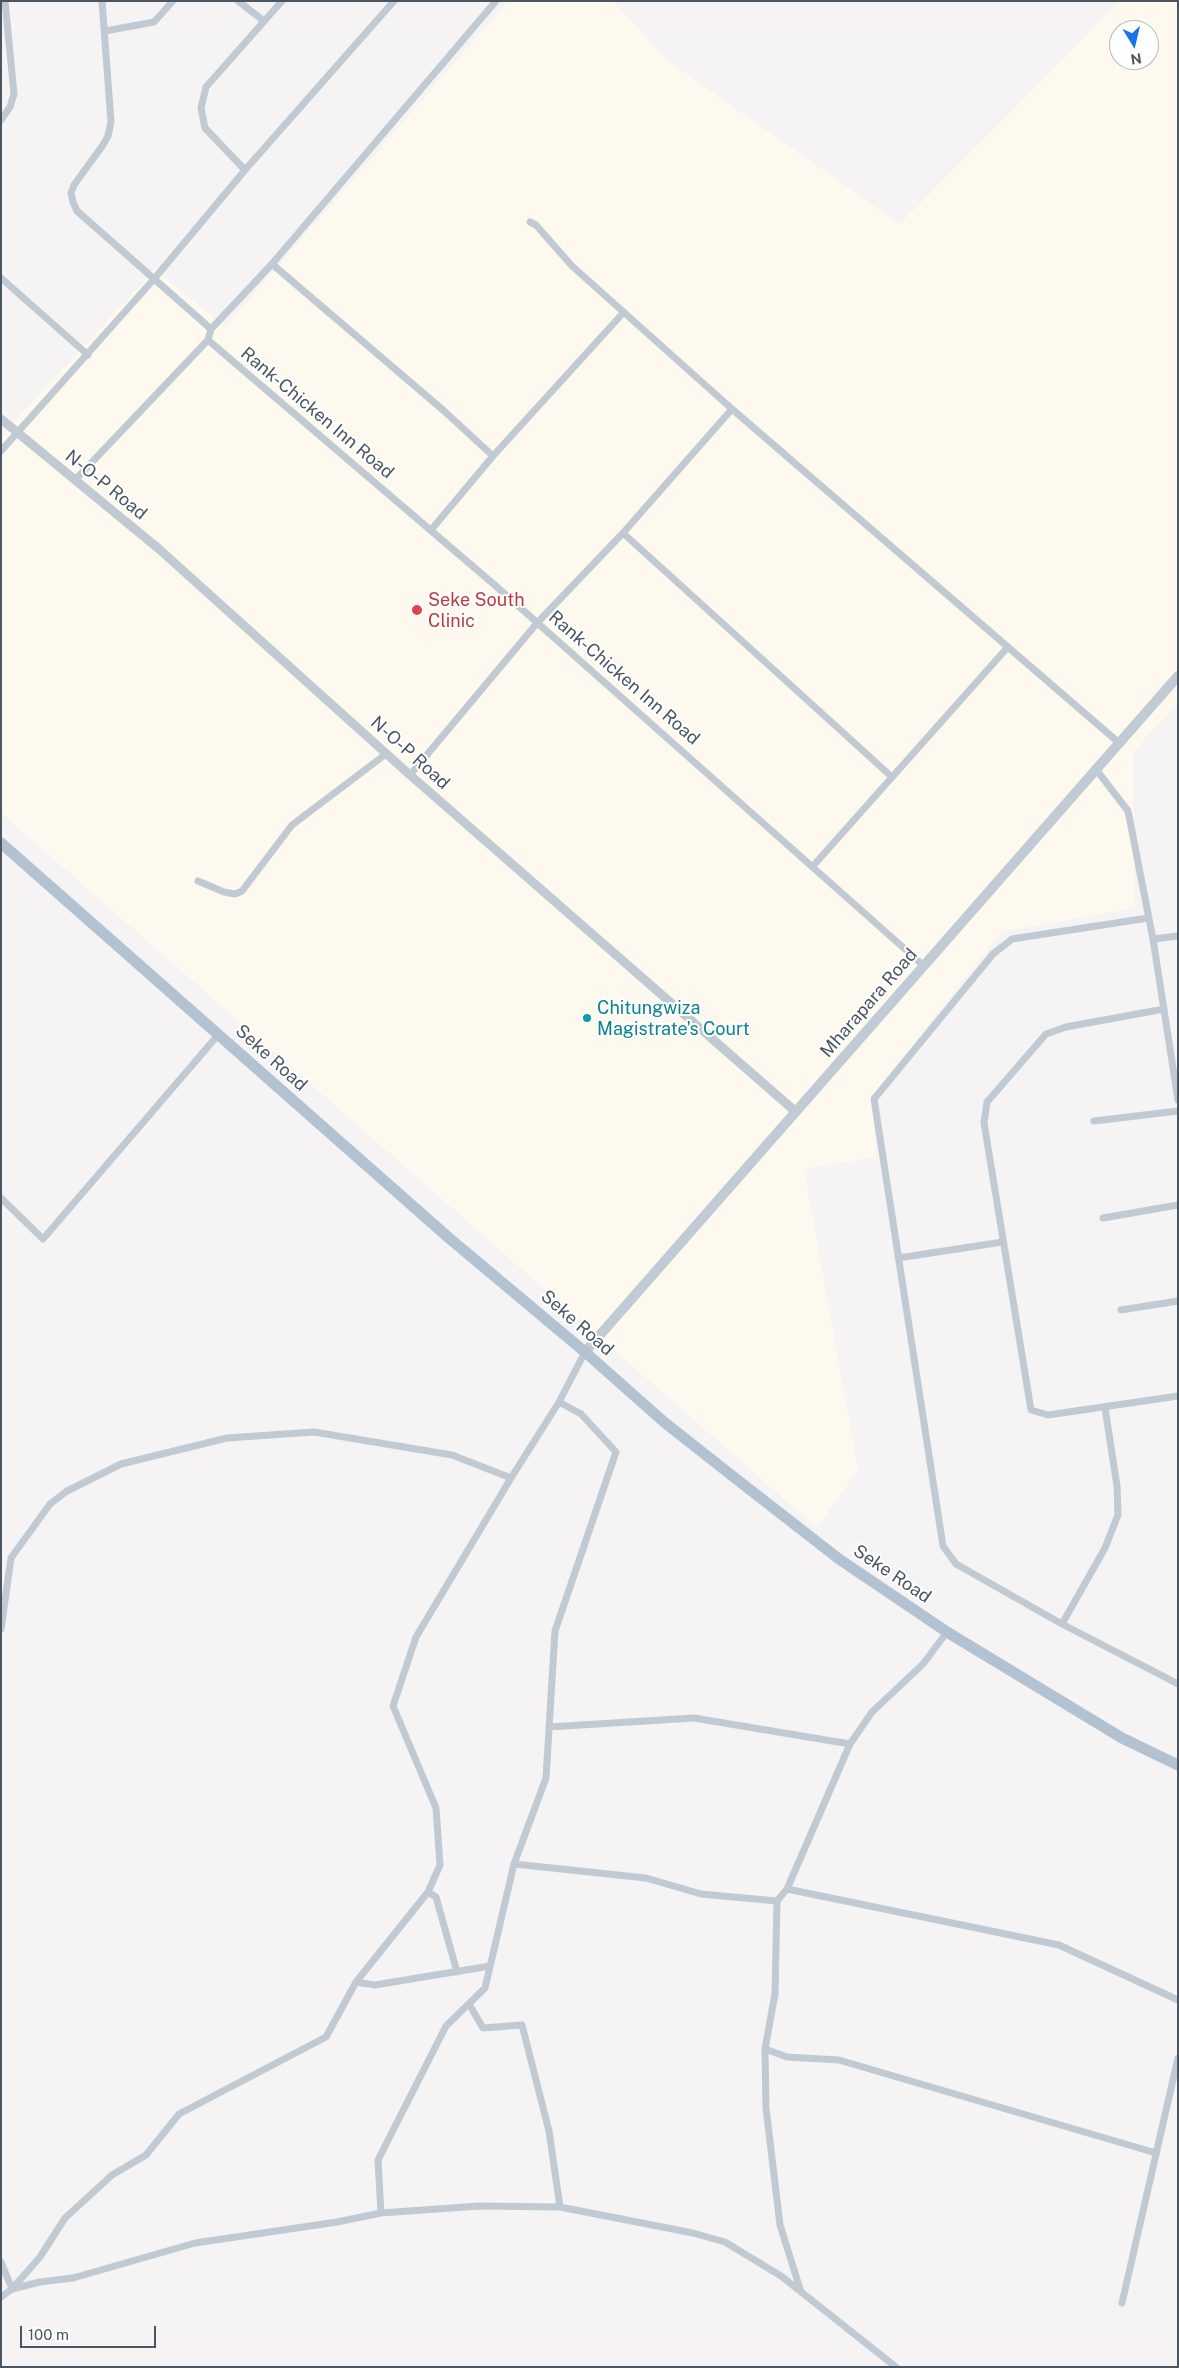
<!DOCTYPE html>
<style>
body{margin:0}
#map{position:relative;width:1179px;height:2368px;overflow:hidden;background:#f5f3f3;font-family:"Public Sans",sans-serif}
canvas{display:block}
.frame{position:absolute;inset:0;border:2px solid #4a5661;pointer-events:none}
.north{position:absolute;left:1109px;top:20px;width:50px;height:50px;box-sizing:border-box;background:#fff;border:1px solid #b7bbc0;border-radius:50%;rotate:171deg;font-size:14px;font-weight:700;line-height:20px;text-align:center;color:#4a5661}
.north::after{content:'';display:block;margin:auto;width:18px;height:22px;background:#1a73e8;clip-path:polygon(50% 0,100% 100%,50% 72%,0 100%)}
.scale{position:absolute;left:20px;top:2326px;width:136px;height:22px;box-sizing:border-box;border:2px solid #4a5661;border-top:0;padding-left:6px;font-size:15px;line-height:18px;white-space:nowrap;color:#4a5661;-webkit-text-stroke:4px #fff;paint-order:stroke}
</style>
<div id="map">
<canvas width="1179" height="2368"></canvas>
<div class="frame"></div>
<div class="north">N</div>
<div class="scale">100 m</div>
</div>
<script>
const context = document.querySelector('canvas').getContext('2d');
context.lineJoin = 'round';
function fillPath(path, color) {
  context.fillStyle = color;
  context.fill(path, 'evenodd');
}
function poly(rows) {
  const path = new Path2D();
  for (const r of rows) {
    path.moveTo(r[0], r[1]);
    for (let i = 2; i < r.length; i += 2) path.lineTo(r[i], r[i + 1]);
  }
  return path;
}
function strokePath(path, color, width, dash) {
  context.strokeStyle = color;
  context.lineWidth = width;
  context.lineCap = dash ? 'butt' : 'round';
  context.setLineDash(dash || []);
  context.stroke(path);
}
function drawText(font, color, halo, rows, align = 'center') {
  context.font = font + ' "Public Sans",sans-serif';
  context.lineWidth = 4;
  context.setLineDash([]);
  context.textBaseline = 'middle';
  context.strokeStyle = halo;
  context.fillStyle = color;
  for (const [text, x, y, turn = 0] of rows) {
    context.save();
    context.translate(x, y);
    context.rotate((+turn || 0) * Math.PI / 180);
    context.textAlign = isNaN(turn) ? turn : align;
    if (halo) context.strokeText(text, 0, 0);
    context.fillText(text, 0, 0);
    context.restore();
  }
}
fillPath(poly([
 [508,1,613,1,668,61,900,224,1120,1,1178,1,1178,703,1133,752,1135,908,1001,932,872,1097,876,1157,804,1169,858,1469,820,1524,815,1526,1,813,1,436,155,269,225,327],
 [1119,30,1149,30,1149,60,1119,60]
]), '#fdf9ef');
strokePath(poly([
 [102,1,111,122,108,136,103,145,74,185,71,193,73,202,77,211,211,329],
 [238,1,264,21],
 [105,31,154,22,173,1],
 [1,120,10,107,14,94,5,1],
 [245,170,205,128,201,108,206,87,282,1],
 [530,222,536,225,572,266,732,409],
 [272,264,443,410,493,456,624,312],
 [1,278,88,355],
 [208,340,497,587,924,966],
 [1,451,154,279,245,170,394,1],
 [75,480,208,340,211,329,272,264,496,1],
 [431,530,493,456],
 [623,533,892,777],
 [1095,768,1128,811,1153,939,1178,1100],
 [410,775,538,622,623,533,732,409,1118,742],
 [813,866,1007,648],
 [198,881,224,892,235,894,242,891,292,825,386,754],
 [1148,918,1012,939,993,954,874,1099,943,1546,956,1564,1062,1624,1178,1684],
 [1153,939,1178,936],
 [1164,1009,1066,1027,1046,1034,987,1102,984,1123,1031,1410,1048,1415,1178,1396],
 [1094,1121,1178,1111],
 [1,1198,43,1239,218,1035],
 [1103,1218,1178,1205],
 [898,1258,1003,1242],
 [1121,1310,1178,1301],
 [1062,1624,1105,1548,1118,1515,1117,1486,1105,1408],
 [1,1629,11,1558,50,1504,67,1491,121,1464,227,1438,314,1432,452,1455,511,1478],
 [549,1727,694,1718,850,1744],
 [514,1864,646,1878,701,1894,777,1901],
 [787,1889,1059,1945,1178,2000],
 [428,1892,436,1897,457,1972],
 [356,1982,375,1985,490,1966],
 [469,2004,483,2028,522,2025,549,2131,560,2207],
 [765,2049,787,2057,839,2060,1156,2153],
 [381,2213,378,2160,446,2026,485,1988,514,1864,546,1778,555,1631,616,1452,581,1414,559,1402],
 [1,2262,12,2289,40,2257,65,2218,112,2175,146,2155,179,2114,326,2037,356,1982,428,1892,440,1865,436,1808,393,1706,416,1637,511,1478,559,1402,585,1352],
 [801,2292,780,2225,766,2108,765,2049,775,1994,777,1901,787,1889,850,1744,872,1712,923,1664,947,1632],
 [1,2297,12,2289,40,2282,73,2278,195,2243,337,2222,381,2213,479,2206,560,2207,693,2233,725,2242,781,2276,896,2367],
 [1122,2303,1178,2058]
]), '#c1cad2', 7);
strokePath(poly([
 [1,419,159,549,410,775,796,1112]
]), '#c1cad2', 9);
strokePath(poly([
 [585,1352,1178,676]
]), '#c1cbd6', 10);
strokePath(poly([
 [1,843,449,1238,585,1352,664,1422,735,1478,839,1559,947,1632,1122,1738,1178,1765]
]), '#b3c2d1', 11);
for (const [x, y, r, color] of [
 [417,610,6,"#e0444e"],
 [587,1018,5,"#0f9aa8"]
]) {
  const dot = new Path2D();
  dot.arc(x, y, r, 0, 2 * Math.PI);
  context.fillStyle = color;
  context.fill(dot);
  strokePath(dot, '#fff', 2);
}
drawText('18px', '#4a5661', '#fff', [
 ["Rank-Chicken Inn Road",317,413,40],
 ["N-O-P Road",106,485,39],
 ["Rank-Chicken Inn Road",624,678,41],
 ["N-O-P Road",410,753,42],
 ["Mharapara Road",869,1003,-49],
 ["Seke Road",271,1058,42],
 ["Seke Road",577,1323,41],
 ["Seke Road",892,1574,34]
]);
drawText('18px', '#be3a42', '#fff', [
 ["Seke South",428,600],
 ["Clinic",428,621]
], 'left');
drawText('18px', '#0d838f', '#fff', [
 ["Chitungwiza",597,1008],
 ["Magistrate's Court",597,1029]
], 'left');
</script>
